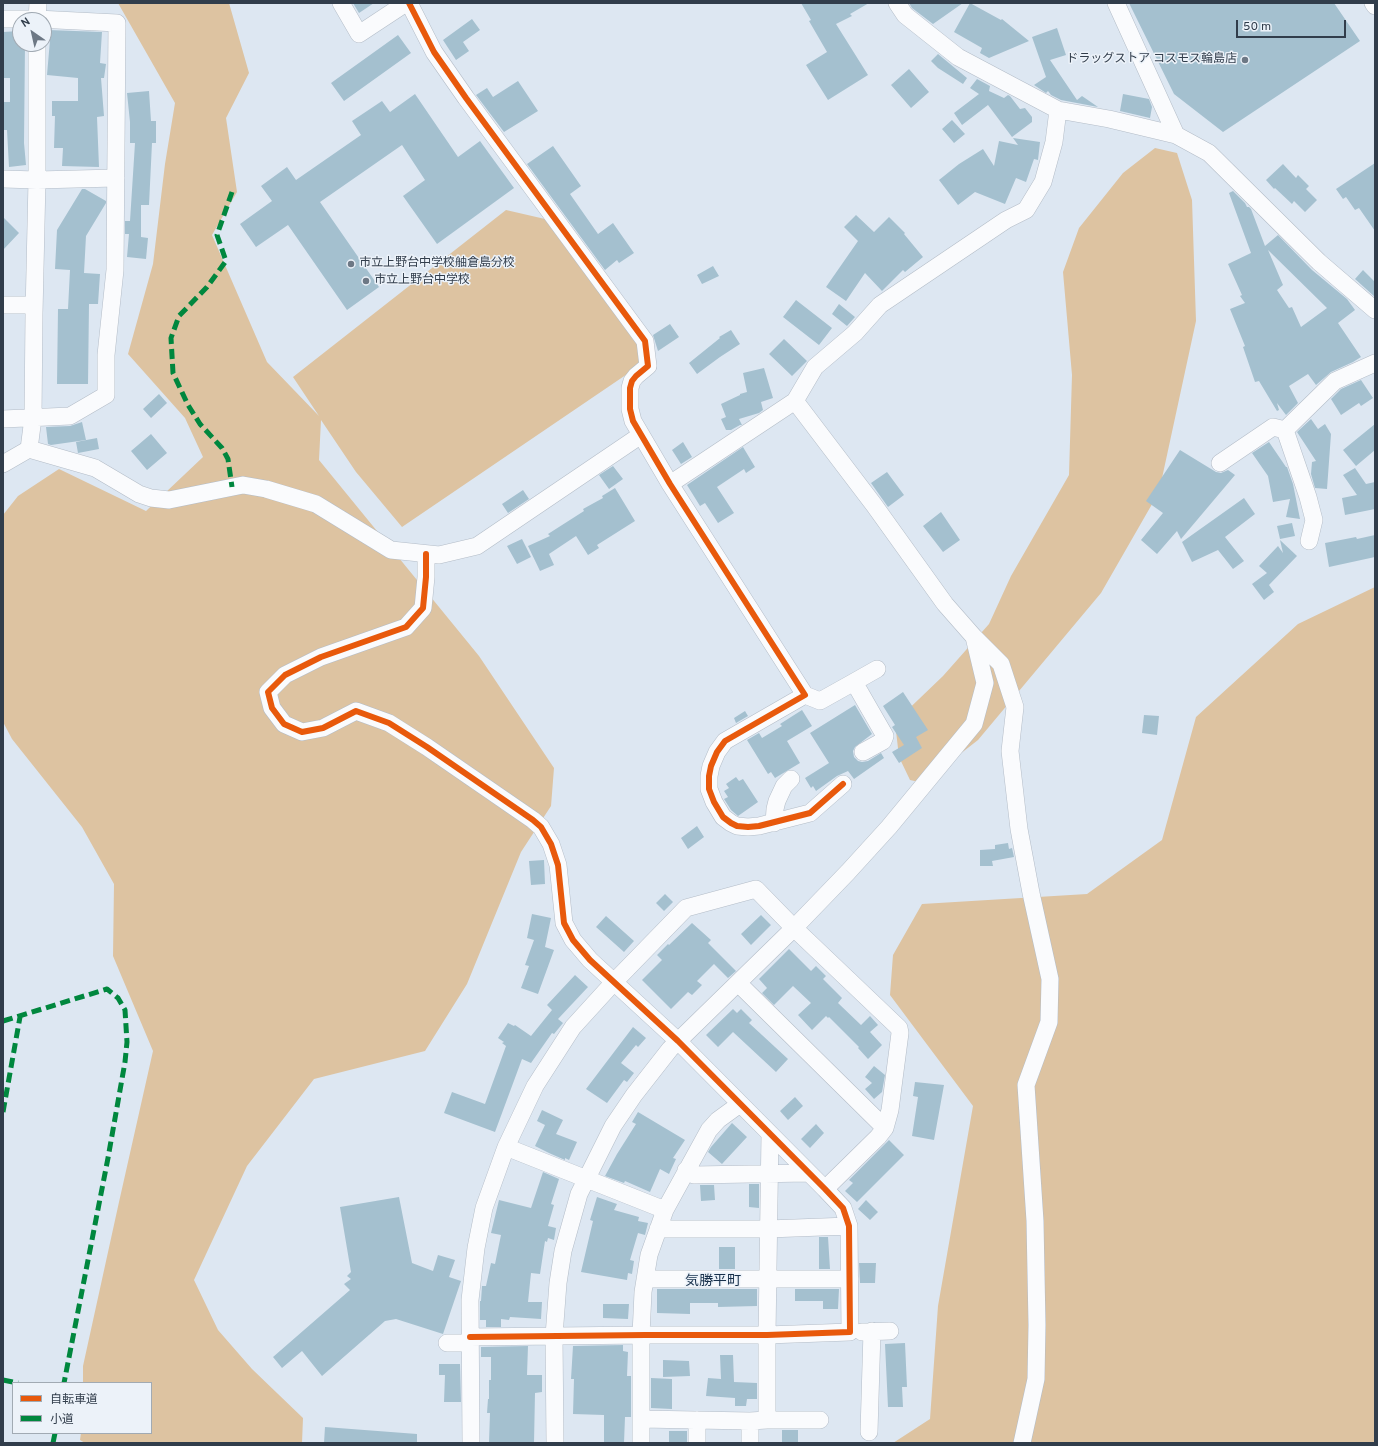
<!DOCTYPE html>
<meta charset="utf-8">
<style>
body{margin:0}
#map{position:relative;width:1378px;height:1446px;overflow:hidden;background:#dde7f2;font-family:Overpass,"Noto Sans JP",sans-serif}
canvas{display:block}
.frame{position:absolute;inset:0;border:4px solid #313d4b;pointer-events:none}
.legend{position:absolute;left:12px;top:1382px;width:140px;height:52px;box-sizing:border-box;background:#ecf2f9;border:1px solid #a1aab3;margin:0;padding:5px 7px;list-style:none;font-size:12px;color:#313d4b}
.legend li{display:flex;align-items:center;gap:8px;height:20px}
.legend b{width:20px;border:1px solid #a1aab3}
.north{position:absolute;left:12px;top:12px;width:40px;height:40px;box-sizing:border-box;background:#ecf2f9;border:1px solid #a1aab3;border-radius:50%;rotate:326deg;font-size:11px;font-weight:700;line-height:16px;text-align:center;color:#313d4b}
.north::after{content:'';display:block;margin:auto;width:14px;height:18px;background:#6d7885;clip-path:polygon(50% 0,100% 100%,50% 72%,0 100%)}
.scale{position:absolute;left:1236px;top:20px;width:110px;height:18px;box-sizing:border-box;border:2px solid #313d4b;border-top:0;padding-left:5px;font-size:12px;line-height:14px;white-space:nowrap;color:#313d4b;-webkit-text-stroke:3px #ecf2f9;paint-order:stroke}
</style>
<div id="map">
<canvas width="1378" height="1446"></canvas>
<div class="frame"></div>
<ul class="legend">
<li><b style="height:5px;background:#e8590c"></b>自転車道</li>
<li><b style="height:5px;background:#00873e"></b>小道</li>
</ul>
<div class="north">N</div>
<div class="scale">50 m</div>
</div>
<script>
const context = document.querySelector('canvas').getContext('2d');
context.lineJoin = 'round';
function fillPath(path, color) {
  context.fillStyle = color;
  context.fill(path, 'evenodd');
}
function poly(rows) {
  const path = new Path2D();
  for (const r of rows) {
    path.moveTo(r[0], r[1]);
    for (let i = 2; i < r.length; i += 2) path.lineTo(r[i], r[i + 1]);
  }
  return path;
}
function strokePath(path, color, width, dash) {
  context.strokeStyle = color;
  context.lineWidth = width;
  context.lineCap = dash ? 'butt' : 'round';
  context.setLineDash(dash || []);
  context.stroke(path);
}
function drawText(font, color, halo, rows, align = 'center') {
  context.font = font + ' Overpass,"Noto Sans JP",sans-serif';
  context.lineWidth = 3;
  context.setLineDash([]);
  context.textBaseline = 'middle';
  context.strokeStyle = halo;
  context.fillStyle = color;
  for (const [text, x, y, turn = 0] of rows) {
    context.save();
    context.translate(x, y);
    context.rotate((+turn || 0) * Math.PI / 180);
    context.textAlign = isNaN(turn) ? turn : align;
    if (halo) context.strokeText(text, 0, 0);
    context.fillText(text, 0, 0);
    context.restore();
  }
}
fillPath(poly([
 [118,3,229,3,249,73,226,118,237,192,212,235,267,362,319,416,293,377,506,210,545,219,640,347,639,366,402,527,356,472,321,420,319,460,479,656,554,768,551,806,521,852,467,984,425,1051,314,1079,247,1166,194,1280,218,1330,252,1369,303,1418,302,1443,85,1443,80,1440,81,1433,151,1433,151,1383,83,1383,83,1366,119,1202,153,1051,113,956,114,884,82,827,12,739,3,722,3,515,18,496,59,469,146,511,203,457,185,418,128,354,153,264,165,164,175,103],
 [1155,148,1177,153,1192,200,1196,321,1159,492,1101,593,978,740,923,783,910,780,899,757,895,722,943,676,989,624,1011,576,1069,475,1072,375,1063,272,1079,228,1123,173],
 [1375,587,1375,1443,893,1443,930,1419,938,1306,973,1106,890,995,893,955,922,904,1087,894,1162,840,1196,717,1298,624]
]), '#ddc3a1');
fillPath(poly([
 [353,3,374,3,359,13],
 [801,3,869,3,850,14,852,16,836,24,868,75,828,100,806,65,827,52,809,21,811,20],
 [909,3,963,3,933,24,912,8],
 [970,3,1001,20,1002,19,1029,41,989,58,980,53,982,48,954,32],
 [1129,3,1334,3,1360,41,1223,132,1174,94],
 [472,19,480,30,463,42,469,51,456,60,443,40],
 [1057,28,1066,55,1050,60,1077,100,1082,96,1098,107,1061,100,1051,95,1048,91,1046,93,1034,85,1046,77,1032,37],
 [48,30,102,32,100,63,106,64,104,78,101,78,104,116,97,117,99,167,62,166,63,148,54,148,55,116,52,116,52,101,78,101,78,78,47,75,50,40,48,40],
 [20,31,20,44,25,44,24,143,26,165,9,167,7,130,3,130,3,102,10,102,10,78,3,78,3,32],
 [398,35,411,53,344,101,331,83],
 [938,54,967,78,963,84,938,68,931,61],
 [909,69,929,92,911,108,891,85],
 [977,79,990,86,989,91,1004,98,1008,95,1010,96,1020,109,1025,108,1032,117,1032,122,1012,137,988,105,962,125,954,113,979,94,970,88],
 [518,81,538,111,504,132,476,95,487,88,493,97],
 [149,91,151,121,156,121,156,143,152,143,149,205,141,205,141,237,148,238,146,259,127,257,129,234,125,234,125,221,130,221,135,143,130,143,130,122,127,93],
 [415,94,458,157,480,141,514,188,437,244,403,196,425,180,402,145,320,202,379,287,347,310,288,225,256,247,240,224,272,201,261,186,287,167,296,180,361,135,352,121,382,101,390,112],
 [1123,94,1149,99,1152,107,1150,118,1120,111],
 [952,120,965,134,954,143,942,129],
 [1013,138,1040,142,1038,160,1034,159,1026,182,1016,178,1005,204,975,192,958,205,939,180,959,164,983,149,994,166,999,141,1018,145],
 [553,146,581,186,570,194,598,234,613,223,634,253,619,263,617,260,605,270,527,164],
 [1375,163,1375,231,1359,208,1355,210,1346,197,1343,199,1336,189],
 [1283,164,1296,178,1298,175,1309,186,1306,189,1317,200,1305,212,1294,201,1292,204,1275,188,1274,189,1266,180],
 [82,189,85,189,106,201,106,203,86,236,84,273,100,274,98,304,89,304,88,384,57,384,58,309,68,309,70,270,55,269,57,230],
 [1233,191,1245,203,1247,207,1249,207,1251,209,1265,246,1278,235,1312,270,1347,299,1355,310,1338,323,1361,357,1353,362,1331,372,1316,385,1308,374,1289,386,1298,403,1286,415,1277,403,1279,410,1277,411,1259,381,1255,382,1243,347,1245,346,1230,309,1245,303,1240,296,1242,295,1228,264,1251,253,1229,193],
 [1268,250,1327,308,1301,327,1292,307,1289,308,1277,290,1283,285],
 [856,215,874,232,889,217,905,233,904,234,923,257,905,272,903,270,882,291,865,273,846,301,826,287,858,241,844,227],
 [3,217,19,233,3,250],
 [713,266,719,276,702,284,697,275],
 [1363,270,1375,282,1375,297,1355,279],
 [796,300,832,328,819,345,783,317],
 [839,304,855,317,847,326,832,314],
 [670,324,679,337,658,351,653,335],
 [731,330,740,344,720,357,697,374,689,363,720,338,719,337],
 [784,339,807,361,792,376,769,354],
 [764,368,773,398,761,402,763,410,759,413,739,419,742,425,740,425,731,430,726,430,721,419,726,417,721,404,740,395,740,394,747,392,743,373],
 [1361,380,1373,398,1361,406,1359,403,1341,415,1331,399,1341,389],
 [159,394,167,403,151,418,143,409],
 [1311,419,1318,429,1325,424,1331,434,1327,489,1315,488,1311,474,1312,462,1316,461,1297,432],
 [82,422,86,440,51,445,48,444,46,427,70,426],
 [1375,424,1375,450,1356,466,1343,450],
 [151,434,167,453,147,470,131,451],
 [97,438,99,449,78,453,76,442],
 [683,442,692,457,681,464,672,450],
 [1269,442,1286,467,1287,467,1293,484,1300,519,1286,517,1290,499,1273,502,1268,476,1252,453],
 [743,447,755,467,746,473,744,469,717,487,734,513,718,523,705,503,700,506,687,485],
 [1180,450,1216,472,1221,473,1228,470,1235,475,1181,539,1177,531,1157,554,1141,540,1163,513,1146,501],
 [613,466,623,479,609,489,599,475],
 [1355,468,1366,484,1375,482,1375,509,1345,515,1342,498,1357,495,1343,475],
 [887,472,904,495,888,507,871,483],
 [615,488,635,521,597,545,599,548,588,555,576,536,549,554,554,565,540,571,528,546,550,536,548,534,584,511,583,509,603,498,602,496],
 [523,490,529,499,508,513,502,504],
 [1244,498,1255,514,1225,537,1244,561,1233,569,1218,550,1192,562,1182,542],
 [941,512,960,540,943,552,923,526],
 [1292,523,1295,536,1280,539,1277,526],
 [1375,535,1375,557,1329,567,1325,543,1356,537,1357,539],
 [522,539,531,557,517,564,507,546],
 [1280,540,1297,556,1269,585,1274,592,1264,600,1252,584,1267,573,1259,566,1278,546,1283,553],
 [903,692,928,730,916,737,922,748,899,763,892,752,904,745,892,727,895,725,883,706],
 [855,705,872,734,855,747,853,751,854,757,858,761,862,762,868,761,881,753,884,758,854,779,848,771,837,776,816,791,813,786,811,788,805,778,829,763,810,733],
 [802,710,812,726,787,741,800,763,775,778,771,772,768,774,747,740,759,733,762,738,782,726,780,724],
 [745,711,748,716,736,723,734,718],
 [1144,715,1159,716,1157,735,1142,733],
 [736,777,739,781,743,779,758,802,738,816,731,810,724,799,728,797,724,791,729,788,726,784],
 [697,826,704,837,688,849,681,838],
 [1008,843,1009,849,1012,848,1014,857,992,861,993,866,980,866,980,850,995,849,995,845],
 [544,860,545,884,531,885,529,861],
 [665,894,673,902,664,911,656,903],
 [532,914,551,918,545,947,554,950,538,994,521,988,529,966,525,965,534,940,527,938],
 [761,915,771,925,751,945,741,934],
 [606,916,634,941,624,952,596,927],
 [692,923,711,940,708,943,736,971,728,978,714,964,697,981,702,985,692,995,688,992,671,1009,642,980,662,960,657,955,668,944,669,945],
 [789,949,811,971,816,966,826,976,823,979,842,998,838,1003,861,1025,870,1016,878,1025,870,1032,882,1045,868,1059,858,1048,859,1047,829,1017,828,1018,826,1016,812,1030,798,1015,811,1003,793,986,774,1005,762,993,767,988,759,979],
 [575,975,588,987,558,1019,563,1023,554,1034,552,1033,531,1063,522,1059,495,1132,444,1113,452,1092,485,1104,506,1046,502,1043,504,1042,498,1038,508,1023,514,1026,515,1025,531,1036,552,1010,547,1005],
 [733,1009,737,1013,741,1009,752,1020,749,1023,788,1059,776,1072,733,1032,718,1047,706,1035],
 [633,1027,646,1038,638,1047,636,1045,621,1063,634,1073,627,1082,624,1080,607,1103,586,1089],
 [874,1066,885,1075,882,1092,874,1099,865,1089,872,1083,865,1077],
 [915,1082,944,1085,934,1140,912,1136,918,1097,913,1096],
 [795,1097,803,1106,788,1120,780,1111],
 [542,1110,563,1120,556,1134,577,1142,569,1160,565,1158,565,1160,549,1153,535,1146,545,1125,537,1121],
 [638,1112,685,1140,673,1158,676,1159,669,1174,660,1169,650,1192,625,1181,624,1183,605,1176,617,1154,636,1124,632,1122],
 [732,1123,747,1137,722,1164,708,1152,711,1147],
 [816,1124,824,1133,810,1148,801,1139],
 [889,1140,904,1155,857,1202,845,1191,853,1183,849,1180],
 [543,1172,559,1179,551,1204,554,1205,548,1226,556,1228,554,1240,548,1238,547,1242,545,1241,540,1274,531,1273,528,1302,542,1302,541,1319,510,1317,509,1320,501,1319,501,1327,486,1327,486,1320,480,1320,480,1301,481,1301,482,1286,486,1286,491,1263,495,1264,501,1235,491,1233,499,1200,531,1208],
 [749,1184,759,1184,759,1208,749,1207],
 [700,1185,714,1185,715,1200,701,1201],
 [399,1197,412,1263,433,1271,438,1255,455,1260,449,1277,461,1281,443,1334,396,1319,385,1321,322,1376,302,1351,282,1368,273,1357,350,1290,344,1284,351,1279,347,1276,351,1272,340,1207],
 [597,1197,617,1204,614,1210,639,1217,638,1221,648,1223,645,1235,638,1233,630,1260,634,1261,632,1274,628,1273,627,1280,581,1272,593,1221,590,1220],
 [866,1200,878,1212,870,1220,858,1209],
 [819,1237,828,1237,830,1269,819,1269],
 [719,1247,735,1247,735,1269,719,1269],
 [859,1263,876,1263,875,1283,860,1283],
 [657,1289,757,1289,757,1306,718,1307,718,1303,690,1303,690,1314,657,1313],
 [795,1289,839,1289,838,1309,823,1309,823,1301,795,1301],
 [603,1304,629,1304,628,1319,603,1318],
 [905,1343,907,1387,902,1387,903,1407,888,1407,885,1344],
 [623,1345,623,1351,628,1352,627,1376,631,1376,631,1417,625,1417,624,1443,604,1443,604,1415,573,1414,574,1379,571,1379,573,1346],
 [528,1346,527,1375,542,1375,542,1392,535,1393,534,1443,489,1443,490,1413,487,1413,488,1399,489,1399,489,1380,491,1380,491,1357,481,1357,481,1347],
 [720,1355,733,1355,734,1382,757,1383,757,1399,747,1399,746,1406,735,1406,735,1398,706,1396,708,1378,721,1379],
 [663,1360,689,1361,690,1376,663,1377],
 [439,1364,460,1364,461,1402,444,1402,445,1375,439,1375],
 [651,1378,672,1379,672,1409,651,1408],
 [325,1427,417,1434,417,1443,324,1443],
 [782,1430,798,1430,798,1443,782,1443],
 [669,1431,687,1431,687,1443,669,1443]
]), '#a4c0cf');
const minor = poly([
 [341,3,359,34,406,3],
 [409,3,434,52,466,98,645,341,648,366,636,376,632,381,630,388,630,409,633,421,670,484,805,695,725,741,717,752,711,766,709,776,709,789,714,802,723,817,731,823,737,826,748,827,759,826,810,813,843,784],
 [897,3,905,15,958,57,1058,110,1109,119,1176,135,1209,153,1319,262,1375,310],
 [1116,3,1176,135],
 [1373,3,1375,6],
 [3,19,37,19,117,23,115,270,106,355,106,395,70,416,3,419],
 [37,20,38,3],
 [3,179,37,180,116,178],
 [3,305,34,305],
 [795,401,874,505,945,604,974,637,1001,664,1015,707,1010,751,1019,829,1031,893,1050,979,1049,1022,1026,1085,1035,1221,1037,1325,1036,1379,1022,1443],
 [29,449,33,418,34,314,37,180,37,44],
 [1220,463,1273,427,1285,430],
 [3,464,29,449,95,468,139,494,151,498,169,500,243,485,266,489,316,504,391,550,439,555,477,546,641,435],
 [670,484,795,401,815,367,855,333,880,305,1006,220,1026,210,1043,182,1054,142,1058,110],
 [1309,541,1314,520,1308,497,1285,430,1335,381,1375,363],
 [426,554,426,577,423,608,406,627,321,657,285,675,268,692,272,708,284,724,302,732,323,728,356,711,389,723,427,747,533,820,541,827,551,844,558,865,564,923,573,940,590,960,678,1041,825,1189,843,1208,849,1226,850,1332,767,1335,645,1335,470,1337],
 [854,682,877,669],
 [805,695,820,701,854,682,885,736,883,741,863,752],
 [774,823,775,809,777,801,784,786,791,779],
 [738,983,885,1128],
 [506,1147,665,1210],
 [686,1170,694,1175,808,1173],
 [658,1229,768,1229,849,1226],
 [645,1279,850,1279],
 [862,1332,890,1331],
 [447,1343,470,1343],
 [641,1419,750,1421],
 [767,1420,820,1420],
 [869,1432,872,1331],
 [471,1443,470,1300,476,1248,484,1208,506,1147,535,1086,573,1027,614,982,686,908,756,889,794,928,899,1028,900,1033,890,1110,885,1128,878,1137,825,1189],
 [555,1443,554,1336,558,1283,563,1251,579,1194,613,1126,634,1095,670,1049,794,928,848,872,889,827,974,724,985,683,974,637],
 [641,1443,641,1335,643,1292,649,1255,665,1210,709,1130,718,1120,740,1104],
 [697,1443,697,1420],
 [750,1443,750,1421,767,1420,767,1335,770,1134]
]);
strokePath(minor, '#b3bcc7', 18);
strokePath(minor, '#fafbfd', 17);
strokePath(poly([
 [232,192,217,235,226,261,207,287,179,316,171,338,173,373,188,405,200,424,222,448,228,459,232,487],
 [3,1021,107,989,118,998,125,1010,127,1042,125,1062,108,1158,64,1383],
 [3,1112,20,1017],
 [3,1380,18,1383],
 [53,1443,55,1433]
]), '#00873e', 5, [10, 5]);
strokePath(poly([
 [409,3,434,52,466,98,645,341,648,366,636,376,632,381,630,388,630,409,633,421,670,484,805,695,725,741,717,752,711,766,709,776,709,789,714,802,723,817,731,823,737,826,748,827,759,826,810,813,843,784],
 [426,554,426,577,423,608,406,627,321,657,285,675,268,692,272,708,284,724,302,732,323,728,356,711,389,723,427,747,533,820,541,827,551,844,558,865,564,923,573,940,590,960,678,1041,825,1189,843,1208,849,1226,850,1332,767,1335,645,1335,470,1337]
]), '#e8590c', 6);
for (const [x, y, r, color] of [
 [1245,60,4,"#6d7885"],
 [351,264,4,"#6d7885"],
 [366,281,4,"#6d7885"]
]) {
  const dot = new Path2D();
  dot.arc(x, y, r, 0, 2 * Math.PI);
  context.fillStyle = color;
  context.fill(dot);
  strokePath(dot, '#ecf2f9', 1.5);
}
drawText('12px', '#313d4b', '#ecf2f9', [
 ["ドラッグストア コスモス輪島店",1237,60,"right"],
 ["市立上野台中学校舳倉島分校",359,264],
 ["市立上野台中学校",374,281]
], 'left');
drawText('14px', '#17304b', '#ecf2f9', [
 ["気勝平町",713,1282]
]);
</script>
